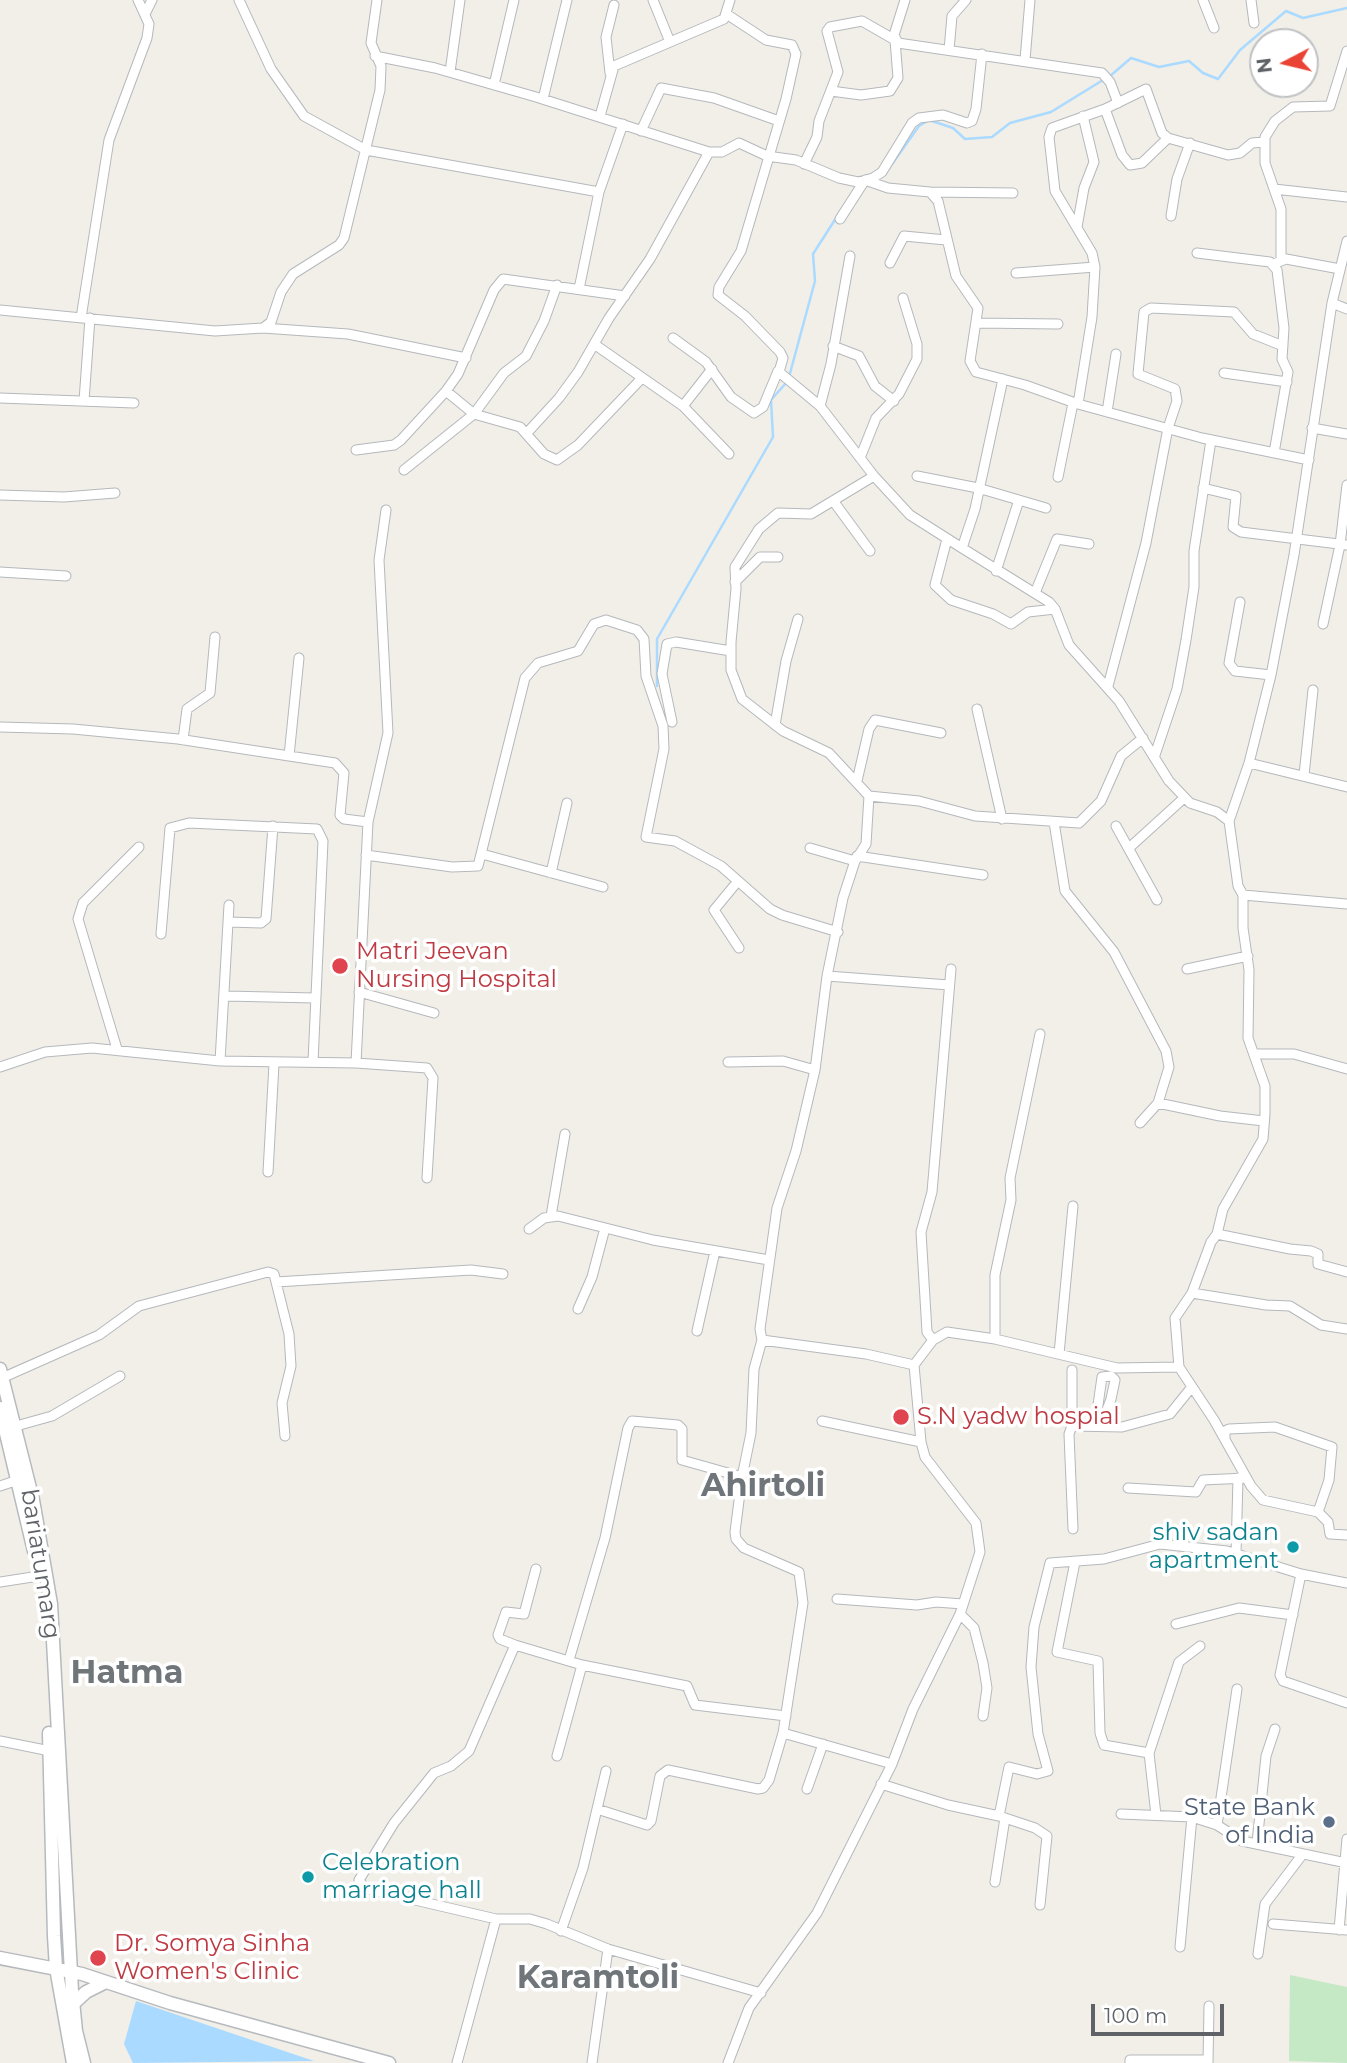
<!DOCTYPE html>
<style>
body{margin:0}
#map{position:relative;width:1347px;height:2063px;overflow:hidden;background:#f1efe8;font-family:Montserrat,sans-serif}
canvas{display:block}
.north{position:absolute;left:1249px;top:28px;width:70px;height:70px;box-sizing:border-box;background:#fff;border:2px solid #bfc1c3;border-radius:50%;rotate:263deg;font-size:19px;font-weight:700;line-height:28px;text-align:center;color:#5f6368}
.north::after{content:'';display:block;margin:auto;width:24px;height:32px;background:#ea4335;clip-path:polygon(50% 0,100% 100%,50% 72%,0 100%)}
.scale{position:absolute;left:1091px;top:2004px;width:133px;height:32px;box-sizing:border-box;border:4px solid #5f6368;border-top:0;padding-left:9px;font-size:21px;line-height:24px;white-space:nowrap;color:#5f6368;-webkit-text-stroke:5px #fff;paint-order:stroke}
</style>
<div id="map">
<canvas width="1347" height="2063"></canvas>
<div class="north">N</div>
<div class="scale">100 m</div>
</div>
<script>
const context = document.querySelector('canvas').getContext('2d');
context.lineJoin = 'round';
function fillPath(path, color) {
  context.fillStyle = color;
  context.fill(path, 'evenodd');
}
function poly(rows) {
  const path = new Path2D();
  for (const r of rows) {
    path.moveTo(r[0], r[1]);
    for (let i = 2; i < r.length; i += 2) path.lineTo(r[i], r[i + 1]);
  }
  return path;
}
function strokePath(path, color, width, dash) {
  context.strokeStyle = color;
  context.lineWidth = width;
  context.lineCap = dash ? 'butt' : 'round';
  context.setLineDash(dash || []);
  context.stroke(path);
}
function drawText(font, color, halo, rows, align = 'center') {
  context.font = font + ' Montserrat,sans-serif';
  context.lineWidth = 7;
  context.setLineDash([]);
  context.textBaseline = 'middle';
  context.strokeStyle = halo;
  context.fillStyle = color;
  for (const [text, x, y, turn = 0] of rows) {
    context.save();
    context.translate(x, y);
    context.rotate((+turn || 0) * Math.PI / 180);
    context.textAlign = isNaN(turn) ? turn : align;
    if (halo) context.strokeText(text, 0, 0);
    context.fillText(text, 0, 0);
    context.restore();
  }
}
fillPath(poly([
 [1290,1975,1347,1987,1347,2063,1289,2061]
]), '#c5e8c5');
fillPath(poly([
 [136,2001,314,2061,133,2063,124,2044]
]), '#aadaff');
strokePath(poly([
 [1109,77,1131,58,1159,67,1189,61,1203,73,1218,79,1240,50,1286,11,1303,18,1347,8],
 [885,174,919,126,929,120,953,128,965,139,992,137,1010,123,1051,112,1103,80],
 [789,377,815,281,813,254,845,204],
 [657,686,657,639,773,437,771,400,786,383]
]), '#aadaff', 2.5);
const minor = poly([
 [239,0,271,69,304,116,366,150,599,192],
 [653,0,670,42],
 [905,0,894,35,898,43,1102,73,1110,82,1118,103],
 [1203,0,1214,28],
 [1251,0,1254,23],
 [146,12,152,0],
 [728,15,766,40,792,45,796,54,786,99,741,251,719,287,718,295,745,316,780,352,783,358,779,372,820,406,874,476,910,515,962,548],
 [949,50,952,16,966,0],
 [375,56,435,68,536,97,709,152,722,152,739,143,767,156,796,160,839,178,858,182,873,178,882,172,912,123,919,118,943,115,967,123,972,121,976,109,982,54],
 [1025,60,1030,0],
 [450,72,460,0],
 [610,73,606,37,614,5],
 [494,85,514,0],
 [543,99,567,0],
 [1105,109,1122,155,1130,165,1142,163,1168,138],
 [600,116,614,66,724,19,730,0],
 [641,131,661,88,714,98,779,121],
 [804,164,817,137,819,121,838,72,827,31,830,27,862,21,895,40,898,78,890,91,861,95,831,91],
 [1274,189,1347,197],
 [930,192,938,201,956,276,978,308,970,361,976,372,1025,385,1078,404,1202,438,1309,460],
 [1171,216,1177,179,1190,143],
 [840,219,865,180,888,188,930,192,1013,193],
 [1077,227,1084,188,1094,162,1083,116],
 [1347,241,1332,303,1294,555,1271,675,1249,763,1229,821,1238,886,1243,895,1243,928,1249,970,1248,1038,1265,1086,1265,1114,1263,1139,1223,1209,1217,1234,1290,1249,1311,1251,1318,1254,1318,1264,1347,1272],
 [1197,253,1270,262,1277,270,1284,328,1282,359,1288,372,1274,453],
 [1281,260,1281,209,1265,163,1265,137,1275,121,1293,107,1330,106,1347,51],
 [890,263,904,236,946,240],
 [1276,263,1286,259,1340,269],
 [1016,273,1095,267],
 [579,289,599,192,623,124],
 [1332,303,1347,309],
 [0,310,215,331,263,328,271,322,281,292,293,274,339,245,344,238,380,90,381,66,371,43,377,0],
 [81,318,109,140,147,38,149,24,138,0],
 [977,323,1058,324],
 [263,328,348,334,466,358],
 [673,338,706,362,731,397,754,413,763,407,778,371],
 [594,344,683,406,729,454],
 [833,346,859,356,875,386,894,401],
 [1224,373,1287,382],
 [1003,379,975,509,962,548,1049,602,1055,609,1069,645,1119,701,1169,781,1190,803,1217,812,1229,821],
 [446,391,474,414,520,427,544,454,557,460,578,445,642,378],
 [0,398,134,403],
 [84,401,90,318],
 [1078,404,1092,317,1095,267,1092,253,1055,191,1049,137,1052,128,1105,109,1146,89,1162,133,1168,138,1228,155,1240,153,1252,143,1264,142],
 [683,406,712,369],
 [820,406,831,364,850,256],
 [1107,412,1116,354],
 [1312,428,1347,434],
 [526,434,559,398,578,372,609,318,650,259,709,152],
 [356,450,394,445,401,440,446,391,458,374,494,290,503,279,625,296],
 [860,458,876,418,899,394,917,359,917,344,903,298],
 [404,470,474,414,504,373,526,356,544,321,557,285],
 [917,476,978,488,1046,508],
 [1058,477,1073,403],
 [1203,488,1236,496,1233,527,1241,532,1347,545],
 [0,495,64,497,115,493],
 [834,502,870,551],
 [947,539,935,585,951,600,993,614,1011,624,1028,612,1055,609],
 [996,571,1019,500],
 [0,572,66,576],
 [735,582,760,557,778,557],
 [1035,593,1057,539,1089,544],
 [1240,602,1229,663,1235,671,1271,675],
 [1323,624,1340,545,1347,485],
 [1108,686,1146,543,1168,428,1177,401,1175,389,1138,374,1144,312,1151,308,1234,312,1253,334,1283,346],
 [977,709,1002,819],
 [672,722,662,674,667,644,676,642,731,651],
 [775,725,786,661,798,619],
 [0,727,73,729,178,739,335,763,344,773,340,815,344,819,368,822],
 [183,740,187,709,210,693,215,637],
 [1155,755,1177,689,1186,640,1194,587,1194,551,1211,440],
 [289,756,299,658],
 [1249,763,1347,787],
 [1304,775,1313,690],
 [857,781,869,729,875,720,941,733],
 [869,796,829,753,783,731,742,699,731,670,731,642,736,589,735,567,759,529,778,513,811,514,874,476],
 [1054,822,1065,891,1114,952,1166,1051,1169,1067,1158,1103],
 [1116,826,1157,900],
 [810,848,855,861],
 [1129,848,1184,798],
 [482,854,603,887],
 [366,855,452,867,478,866,525,678,538,663,578,651,594,624,606,620,637,630,644,639,646,676,663,726,664,749,646,837,675,841,721,866,770,909,782,915,838,932],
 [857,856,983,875],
 [551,873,567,803],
 [738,881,714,910,739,948],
 [1243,895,1347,904],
 [229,922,261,923,266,919,273,826],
 [161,934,170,828,189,823,317,829,323,841,313,1062],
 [951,969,932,1192,921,1232,927,1332,933,1340,947,1332,995,1339],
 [1187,969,1248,956],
 [827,976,949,985],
 [359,992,434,1013],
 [225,996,315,998],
 [1040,1034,1010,1178,1011,1200,995,1275,995,1339,1117,1368,1179,1367],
 [117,1049,78,919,83,903,139,847],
 [1256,1054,1294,1054,1347,1069],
 [220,1061,229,905],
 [728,1062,783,1061,815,1070],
 [356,1063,368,822,388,733,379,560,386,510],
 [0,1067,45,1052,92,1048,220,1061,356,1063,427,1068,433,1078,427,1178],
 [1140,1123,1158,1103,1220,1116,1264,1121],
 [268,1172,274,1064],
 [551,1216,565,1134],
 [529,1229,544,1218,558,1216,653,1240,769,1260],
 [1217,1234,1211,1242,1192,1293,1266,1305,1290,1306,1321,1325,1347,1329],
 [276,1282,471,1270,503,1274],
 [1192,1293,1175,1318,1179,1367,1214,1420,1251,1486,1263,1500,1318,1512,1328,1522,1330,1534,1347,1535],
 [578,1309,592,1277,605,1228],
 [697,1331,715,1251],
 [1059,1354,1073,1206],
 [914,1365,866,1354,762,1340,760,1329,777,1208,796,1151,815,1070,827,976,843,898,855,861,866,844,869,796,919,801,975,816,1079,823,1101,801,1121,756,1143,738],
 [1072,1370,1072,1426,1122,1427,1170,1414,1191,1388],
 [1111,1376,1115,1380,1111,1399,1103,1420,1095,1426,1102,1377,1111,1376],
 [2,1378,99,1335,139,1306,268,1272,274,1274,289,1334,291,1366,282,1403,285,1436],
 [822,1421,921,1442],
 [1072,1426,1069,1434,1073,1529],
 [9,1428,52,1416,120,1376],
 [1225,1438,1225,1431,1229,1429,1275,1427,1332,1447,1329,1480,1318,1512],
 [0,1486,18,1480],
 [1128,1488,1196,1492,1203,1480,1246,1478],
 [1236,1554,1238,1478],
 [1075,1562,1057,1652,1098,1661,1100,1733,1104,1745,1149,1753],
 [0,1582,39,1576],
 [1347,1583,1301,1574,1280,1675,1283,1681,1347,1703],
 [837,1599,917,1605,936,1602,963,1604],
 [960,1614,974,1628,983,1663,987,1688,983,1716],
 [1176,1624,1239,1608,1293,1615],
 [515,1645,500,1639,498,1635,506,1612,524,1614,536,1569],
 [569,1660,605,1538,628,1428,632,1421,678,1425,682,1429,682,1460,742,1477],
 [783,1733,892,1764],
 [0,1741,50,1751],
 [557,1756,582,1665],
 [881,1784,948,1805,999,1816,1035,1828,1047,1836,1040,1905],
 [807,1789,823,1744],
 [597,1809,647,1825,651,1821,660,1776,668,1770,758,1789,763,1788,769,1780,783,1733,803,1603,799,1572,744,1548,736,1539,735,1532,742,1477,751,1433,754,1369,762,1340],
 [1121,1814,1192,1817,1217,1825,1242,1841,1347,1863],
 [1156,1815,1149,1753,1179,1662,1200,1646],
 [999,1816,1009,1767,1037,1774,1048,1771,1038,1734,1031,1667,1034,1627,1050,1563,1104,1559,1160,1544,1227,1551,1301,1574],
 [1217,1825,1237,1689],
 [1257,1843,1266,1756,1275,1729],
 [995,1882,1005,1818],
 [1273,1924,1347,1930],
 [1339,1930,1347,1839],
 [561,1931,583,1868,606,1771],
 [1180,1947,1192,1817],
 [1258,1954,1265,1904,1302,1855],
 [761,1993,608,1949,547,1924,530,1919,496,1919,364,1888,359,1880,394,1823,434,1773,451,1766,469,1751,515,1645,582,1665,687,1686,695,1705,786,1716],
 [457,2063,496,1919],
 [592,2063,608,1949],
 [728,2063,749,2008,817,1913,892,1764,913,1709,960,1614,980,1552,976,1523,925,1457,921,1442,914,1365,933,1340],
 [1130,2063,1130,2060,1208,2060],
 [1208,2063,1209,2006]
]);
const secondary = poly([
 [0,1369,33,1500,51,1604,72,1991,76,2031,84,2063],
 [0,1408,34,1551],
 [49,1733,54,1936,56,1968,73,2063],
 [0,1958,82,1974,170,2003,389,2063],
 [73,2004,86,1992,106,1982]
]);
strokePath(minor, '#b5b8bc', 11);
strokePath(secondary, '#b6babf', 15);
strokePath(minor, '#fff', 9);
strokePath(secondary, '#fff', 12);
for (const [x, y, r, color] of [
 [340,966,9,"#e0444e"],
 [901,1417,9,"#e0444e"],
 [1293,1547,7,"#0f9aa8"],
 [1329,1822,7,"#5c6f8a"],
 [308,1877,7,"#0f9aa8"],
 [98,1958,9,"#e0444e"]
]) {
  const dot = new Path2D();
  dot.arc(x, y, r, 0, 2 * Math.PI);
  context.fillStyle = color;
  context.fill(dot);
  strokePath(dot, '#fff', 2.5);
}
drawText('24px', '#be3a42', '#fff', [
 ["Matri Jeevan",356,952],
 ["Nursing Hospital",356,980],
 ["S.N yadw hospial",917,1417],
 ["Dr. Somya Sinha",114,1944],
 ["Women's Clinic",114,1972]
], 'left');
drawText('24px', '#0d838f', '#fff', [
 ["shiv sadan",1279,1533],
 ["apartment",1279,1561],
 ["Celebration",322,1863,"left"],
 ["marriage hall",322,1891,"left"]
], 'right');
drawText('24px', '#5f6368', '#fff', [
 ["bariatumarg",40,1564,81]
]);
drawText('24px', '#4e5e75', '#fff', [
 ["State Bank",1315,1808],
 ["of India",1315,1836]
], 'right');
drawText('bold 32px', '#70757a', '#fff', [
 ["Ahirtoli",763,1487],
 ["Hatma",127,1674],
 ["Karamtoli",598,1979]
]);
</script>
